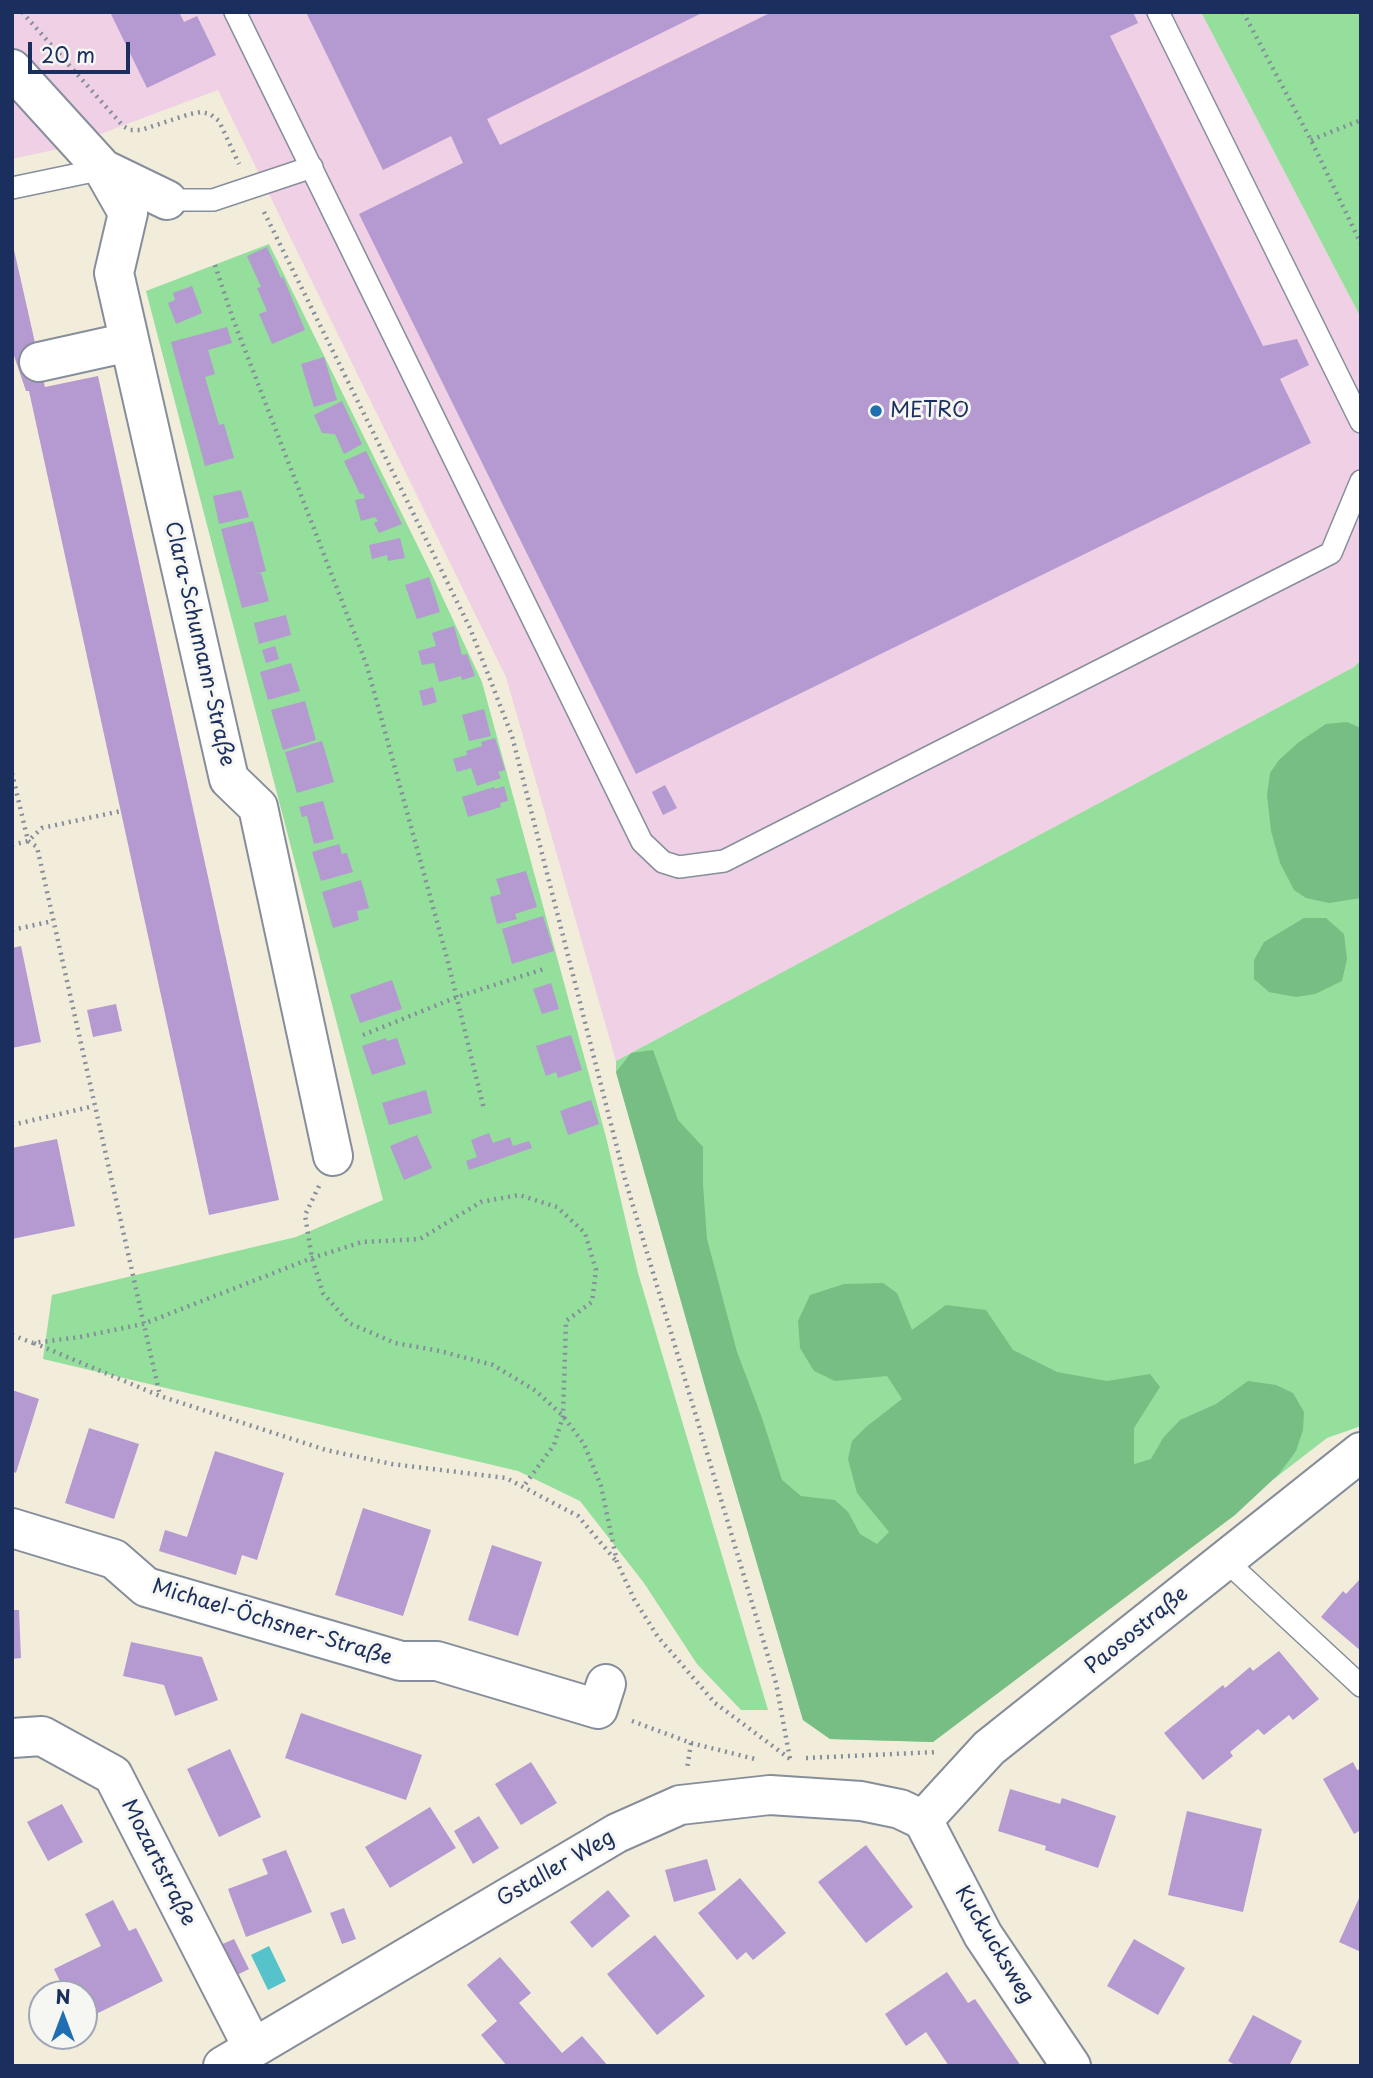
<!DOCTYPE html>
<meta charset="utf-8">
<style>
body{margin:0}
#map{position:relative;width:1373px;height:2078px;overflow:hidden;background:#f2ecdb;font-family:"Playpen Sans",sans-serif}
canvas{display:block}
.frame{position:absolute;inset:0;border:14px solid #1b2f5e;pointer-events:none}
.north{position:absolute;left:28px;top:1980px;width:70px;height:70px;box-sizing:border-box;background:#f6f6f2;border:2px solid #9ea6b7;border-radius:50%;rotate:0deg;font-size:19px;font-weight:700;line-height:28px;text-align:center;color:#1b2f5e}
.north::after{content:'';display:block;margin:auto;width:24px;height:32px;background:#1f6fb2;clip-path:polygon(50% 0,100% 100%,50% 72%,0 100%)}
.scale{position:absolute;left:28px;top:42px;width:102px;height:32px;box-sizing:border-box;border:4px solid #1b2f5e;border-top:0;padding-left:9px;font-size:21px;line-height:24px;white-space:nowrap;color:#1b2f5e;-webkit-text-stroke:5px #f6f6f2;paint-order:stroke}
</style>
<div id="map">
<canvas width="1373" height="2078"></canvas>
<div class="frame"></div>
<div class="north">N</div>
<div class="scale">20 m</div>
</div>
<script>
const context = document.querySelector('canvas').getContext('2d');
context.lineJoin = 'round';
function fillPath(path, color) {
  context.fillStyle = color;
  context.fill(path, 'evenodd');
}
function poly(rows) {
  const path = new Path2D();
  for (const r of rows) {
    path.moveTo(r[0], r[1]);
    for (let i = 2; i < r.length; i += 2) path.lineTo(r[i], r[i + 1]);
  }
  return path;
}
function strokePath(path, color, width, dash) {
  context.strokeStyle = color;
  context.lineWidth = width;
  context.lineCap = dash ? 'butt' : 'round';
  context.setLineDash(dash || []);
  context.stroke(path);
}
function drawText(font, color, halo, rows, align = 'center') {
  context.font = font + ' "Playpen Sans",sans-serif';
  context.lineWidth = 6;
  context.setLineDash([]);
  context.textBaseline = 'middle';
  context.strokeStyle = halo;
  context.fillStyle = color;
  for (const [text, x, y, turn = 0] of rows) {
    context.save();
    context.translate(x, y);
    context.rotate((+turn || 0) * Math.PI / 180);
    context.textAlign = isNaN(turn) ? turn : align;
    if (halo) context.strokeText(text, 0, 0);
    context.fillText(text, 0, 0);
    context.restore();
  }
}
fillPath(poly([
 [12,12,1201,12,1361,318,1361,660,1354,667,616,1061,506,677,218,90,63,148,12,159]
]), '#efd0e5');
fillPath(poly([
 [1201,12,1361,12,1361,318],
 [269,244,434,579,482,682,606,1137,638,1273,768,1710,741,1710,697,1664,644,1583,580,1501,518,1471,43,1359,52,1295,296,1237,383,1200,146,291],
 [1361,660,1361,1426,1327,1438,933,1742,830,1739,803,1720,707,1393,616,1072,616,1061,1354,667]
]), '#93df9b');
fillPath(poly([
 [1347,722,1361,728,1361,898,1329,903,1306,898,1294,890,1280,863,1271,831,1267,795,1270,773,1279,760,1299,742,1326,724],
 [1304,918,1326,918,1344,934,1347,959,1342,981,1315,994,1296,997,1269,992,1254,979,1254,960,1264,942],
 [653,1050,678,1120,703,1147,703,1185,707,1239,737,1352,762,1418,782,1480,801,1496,835,1500,848,1512,860,1534,877,1544,889,1532,857,1493,848,1459,852,1441,866,1427,902,1399,887,1376,835,1381,814,1371,800,1348,798,1321,810,1295,844,1284,883,1283,897,1293,912,1330,946,1305,986,1310,1013,1350,1057,1372,1107,1381,1150,1374,1160,1387,1134,1428,1134,1464,1151,1459,1163,1438,1180,1420,1216,1404,1248,1381,1276,1385,1293,1393,1304,1412,1303,1430,1296,1451,1279,1474,1235,1515,933,1742,830,1739,803,1720,707,1393,616,1072,631,1053]
]), '#76be83');
fillPath(poly([
 [269,1946,286,1981,268,1990,251,1955]
]), '#55c3c9');
fillPath(poly([
 [110,12,179,12,184,22,197,16,216,55,147,88],
 [306,12,704,12,487,119,500,145,772,12,1133,12,1138,23,1110,36,1263,346,1297,339,1309,365,1280,379,1311,443,636,774,359,214,463,163,451,136,383,170],
 [12,241,45,387,98,376,279,1200,209,1215,29,391,26,391,12,350],
 [267,247,281,278,283,277,305,330,272,344,259,314,267,311,257,288,261,287,247,256],
 [192,286,202,313,176,324,168,303,175,300,173,293],
 [227,327,232,343,208,350,215,374,205,377,219,425,224,424,234,458,205,466,171,342],
 [324,357,337,400,314,407,301,364],
 [342,401,362,444,344,454,335,434,322,433,314,415],
 [366,451,402,524,379,533,374,523,378,521,375,517,361,521,355,500,365,498,363,493,360,494,344,461],
 [241,490,249,517,219,524,213,496],
 [253,521,266,571,251,575,261,573,269,601,242,608,221,529],
 [400,538,405,558,388,561,387,555,372,559,369,545],
 [429,577,440,612,417,619,405,585],
 [286,615,291,635,259,644,254,623],
 [454,626,462,655,467,654,475,676,462,680,461,676,439,682,434,663,422,665,418,651,436,646,432,633],
 [275,646,279,659,266,663,262,650],
 [291,663,300,691,268,700,260,672],
 [433,687,437,702,423,706,419,691],
 [305,701,316,740,283,750,271,710],
 [484,709,491,736,469,741,462,715],
 [495,738,505,770,498,772,501,778,477,786,471,768,457,772,453,759,467,755,466,751,482,746,481,742],
 [322,741,334,782,297,793,285,752],
 [665,785,677,808,663,815,652,792],
 [504,786,508,801,500,803,501,807,468,817,462,797,494,787,495,789],
 [323,801,334,839,314,844,307,816,302,817,299,807],
 [339,844,342,854,347,853,353,872,321,881,312,852],
 [526,871,537,907,515,914,517,919,497,924,490,897,501,894,496,879],
 [361,880,369,908,357,911,359,920,333,928,322,892],
 [543,916,554,951,512,964,502,929],
 [21,946,41,1042,12,1048,12,948],
 [392,980,402,1009,360,1023,350,995],
 [551,983,559,1009,542,1014,533,989],
 [116,1004,122,1031,93,1037,87,1010],
 [571,1035,582,1070,558,1078,556,1072,546,1076,536,1046],
 [386,1038,387,1041,397,1038,406,1064,372,1075,362,1046],
 [426,1090,432,1113,389,1125,382,1103],
 [591,1100,599,1124,568,1135,560,1111],
 [489,1133,493,1143,510,1137,513,1146,529,1141,532,1148,469,1170,466,1161,477,1157,471,1140],
 [417,1135,432,1168,404,1180,390,1146],
 [57,1139,75,1226,12,1239,12,1148],
 [12,1390,39,1399,16,1473,12,1471],
 [89,1428,139,1444,114,1519,65,1503],
 [215,1451,284,1473,257,1560,242,1555,236,1575,159,1551,165,1530,187,1537],
 [363,1508,431,1530,403,1616,335,1595],
 [492,1545,542,1562,518,1636,468,1620],
 [1361,1578,1361,1651,1321,1617,1343,1591,1346,1594],
 [12,1610,19,1610,21,1658,12,1659],
 [131,1642,202,1657,218,1700,175,1716,164,1685,123,1676],
 [1279,1651,1319,1699,1293,1720,1289,1715,1264,1735,1258,1729,1230,1752,1233,1756,1203,1780,1164,1733,1223,1685,1225,1688,1250,1667,1253,1671],
 [301,1713,422,1755,406,1800,285,1758],
 [230,1749,261,1817,219,1837,187,1769],
 [531,1762,557,1803,521,1825,495,1784],
 [1353,1762,1357,1770,1361,1769,1361,1830,1354,1834,1323,1779],
 [1010,1789,1060,1804,1062,1798,1116,1816,1098,1868,1045,1850,1046,1846,998,1831],
 [62,1804,83,1842,48,1861,27,1822],
 [430,1807,456,1848,390,1888,365,1847],
 [1187,1811,1262,1829,1243,1912,1168,1895],
 [479,1816,499,1848,473,1864,454,1831],
 [866,1845,913,1907,866,1943,818,1882],
 [286,1850,312,1912,246,1937,228,1889,268,1874,262,1859],
 [707,1859,716,1890,674,1902,665,1870],
 [740,1878,786,1933,753,1960,746,1952,737,1960,698,1913],
 [608,1890,630,1916,592,1948,570,1922],
 [1361,1894,1361,1952,1339,1942],
 [113,1900,129,1931,136,1928,163,1981,84,2020,84,1994,66,1994,54,1969,101,1946,85,1914],
 [344,1908,356,1939,342,1944,330,1913],
 [655,1935,705,1996,657,2035,607,1974],
 [234,1939,249,1969,233,1977,218,1946],
 [1134,1939,1185,1968,1158,2015,1107,1986],
 [500,1957,531,1993,519,2003,562,2053,582,2036,608,2066,507,2066,481,2035,497,2021,467,1985],
 [947,1972,968,2003,975,1999,1021,2066,949,2066,926,2032,906,2046,885,2014],
 [1253,2015,1302,2041,1289,2066,1237,2066,1228,2061]
]), '#b599d1');
const lane = poly([
 [235,12,642,842,663,862,679,867,724,861,1331,553,1361,481],
 [1158,12,1361,422],
 [12,188,103,169],
 [167,200,213,200,312,167],
 [1225,1560,1361,1686]
]);
const street = poly([
 [12,69,103,169,167,200],
 [103,169,128,213,114,273,229,779,258,807,333,1156],
 [39,362,129,342],
 [12,1528,114,1559,146,1587,401,1661,437,1661,598,1709,606,1684],
 [12,1738,42,1736,113,1775,253,2048],
 [923,1820,989,1748,1361,1452],
 [923,1820,983,1935,1071,2066],
 [223,2066,617,1833,680,1805,770,1795,861,1801,900,1809,923,1820]
]);
strokePath(lane, '#868e9c', 24);
strokePath(street, '#868e9c', 42);
strokePath(poly([
 [22,12,123,126,130,130,141,130,190,114,201,112,210,114,219,121,239,164],
 [1243,12,1311,140,1361,244],
 [1311,140,1361,120],
 [264,212,470,628,512,736,625,1179,776,1683,790,1759],
 [215,265,233,319,367,666,447,958,484,1109],
 [12,773,28,841,37,847,160,1396],
 [12,845,28,841,42,828,121,811],
 [12,930,53,921],
 [363,1035,457,997,547,968],
 [12,1125,94,1106],
 [319,1186,305,1215,312,1258,323,1293,349,1323,395,1343,440,1351,493,1365,536,1391,563,1416,584,1444,601,1486,617,1562,634,1599,658,1637,715,1703,790,1759],
 [12,1335,33,1343,80,1337,143,1324,312,1258,362,1242,420,1239,481,1202,519,1195,557,1207,585,1233,596,1270,592,1302,566,1321,563,1416,554,1445,523,1487],
 [34,1343,160,1396,326,1450,392,1464,506,1478,578,1516,617,1562],
 [632,1721,691,1743,687,1769],
 [691,1743,755,1759],
 [806,1758,937,1752]
]), '#868e9c', 4.5, [2, 5]);
strokePath(lane, '#fff', 21);
strokePath(street, '#fff', 38);
for (const [x, y, r, color] of [
 [876,411,7,"#1f6fb2"]
]) {
  const dot = new Path2D();
  dot.arc(x, y, r, 0, 2 * Math.PI);
  context.fillStyle = color;
  context.fill(dot);
  strokePath(dot, '#f6f6f2', 2.5);
}
drawText('21px', '#1b2f5e', '#f6f6f2', [
 ["METRO",890,411]
], 'left');
drawText('21px', '#1b2f5e', '#f6f6f2', [
 ["Clara-Schumann-Straße",199,644,77],
 ["Michael-Öchsner-Straße",272,1623,17],
 ["Paosostraße",1137,1631,-39],
 ["Mozartstraße",158,1863,63],
 ["Gstaller Weg",556,1869,-30],
 ["Kuckucksweg",994,1945,59]
]);
</script>
